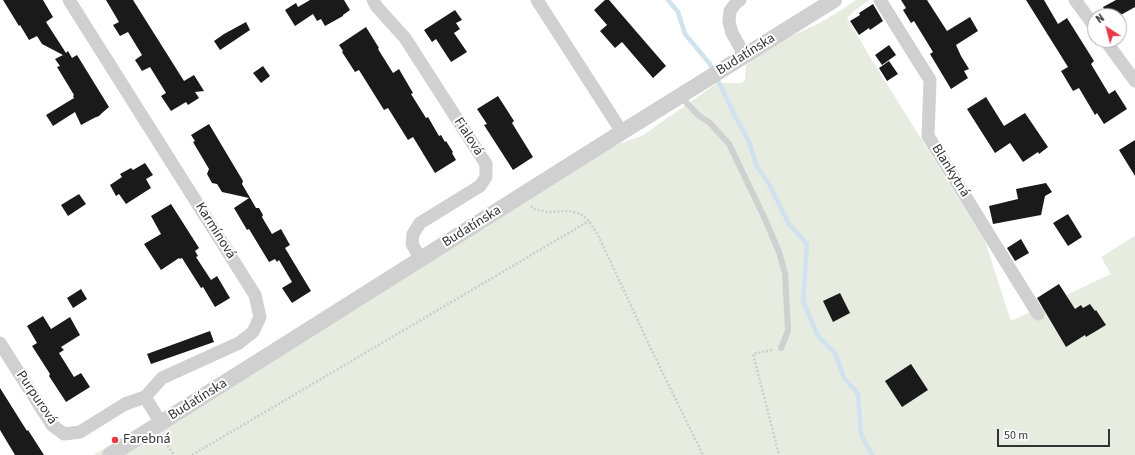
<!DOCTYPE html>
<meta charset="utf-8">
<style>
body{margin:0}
#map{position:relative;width:1135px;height:455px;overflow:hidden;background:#fff;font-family:"Source Sans 3",sans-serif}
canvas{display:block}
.north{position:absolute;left:1087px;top:8px;width:40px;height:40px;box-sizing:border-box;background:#fff;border:1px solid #adadad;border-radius:50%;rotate:324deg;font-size:11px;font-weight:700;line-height:16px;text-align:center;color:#333}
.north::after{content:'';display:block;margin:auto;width:14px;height:18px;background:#e63946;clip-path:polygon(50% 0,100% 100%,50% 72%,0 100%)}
.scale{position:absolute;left:997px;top:429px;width:113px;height:18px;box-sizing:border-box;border:2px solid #333;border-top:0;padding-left:5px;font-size:12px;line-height:14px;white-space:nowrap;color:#333;-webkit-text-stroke:3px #fff;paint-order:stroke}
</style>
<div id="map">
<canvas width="1135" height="455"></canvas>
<div class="north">N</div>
<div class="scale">50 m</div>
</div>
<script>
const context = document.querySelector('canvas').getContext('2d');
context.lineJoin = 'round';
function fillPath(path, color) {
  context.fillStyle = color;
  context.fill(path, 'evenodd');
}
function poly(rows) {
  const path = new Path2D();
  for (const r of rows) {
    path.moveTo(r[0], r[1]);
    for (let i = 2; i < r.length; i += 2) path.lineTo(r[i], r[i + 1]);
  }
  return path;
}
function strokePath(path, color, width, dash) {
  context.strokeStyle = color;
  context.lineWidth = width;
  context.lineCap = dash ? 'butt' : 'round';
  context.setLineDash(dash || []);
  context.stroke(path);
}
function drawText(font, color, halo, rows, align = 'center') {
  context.font = font + ' "Source Sans 3",sans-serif';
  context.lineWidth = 4;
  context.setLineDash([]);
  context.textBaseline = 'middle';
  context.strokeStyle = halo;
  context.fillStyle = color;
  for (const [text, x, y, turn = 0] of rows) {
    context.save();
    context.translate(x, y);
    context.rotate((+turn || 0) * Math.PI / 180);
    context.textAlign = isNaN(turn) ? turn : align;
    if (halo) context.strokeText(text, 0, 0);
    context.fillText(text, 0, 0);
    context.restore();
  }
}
fillPath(poly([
 [856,0,870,0,855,10,847,18,870,57,985,241,1011,321,1111,274,1101,257,1135,236,1135,455,94,455,560,164,642,136,717,83,742,83,745,80,746,65,769,46,820,23,843,9]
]), '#e6ecdf');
strokePath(poly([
 [668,0,678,12,685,34,710,64,734,114,749,142,757,167,769,184,789,224,807,244,803,301,818,336,835,353,844,378,858,394,861,434,872,455]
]), '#cfe2ee', 4.5);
fillPath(poly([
 [3,0,43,0,53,17,46,22,66,53,68,51,72,58,77,55,109,107,102,113,99,116,94,118,81,125,75,112,53,126,46,115,74,98,73,96,74,95,57,67,60,66,55,59,63,55,42,44,37,36,29,40,20,25,19,26],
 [106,0,133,0,184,81,194,75,204,91,195,92,199,98,188,105,186,102,171,111,161,96,166,93,150,67,142,71,135,60,142,55,128,32,120,36,113,25,119,22],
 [310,0,344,0,350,10,343,15,343,16,325,26,321,19,317,21,313,14,295,26,285,10,296,3,298,7],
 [605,0,609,0,666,66,653,78,622,42,615,48,600,31,607,25,594,10],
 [901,0,927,0,947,31,970,17,978,31,956,45,961,56,969,69,964,71,968,78,951,89,930,54,933,52,914,21,911,23,903,10,906,8],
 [1026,0,1044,0,1058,24,1067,18,1094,61,1091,64,1109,94,1115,90,1127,109,1104,124,1097,113,1095,115,1079,88,1073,91,1061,71,1068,67],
 [1116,0,1135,0,1135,7,1119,16,1108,16,1103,7],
 [873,4,883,21,870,30,869,28,859,35,850,21,860,15,859,13],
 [455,10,462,20,456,23,460,29,454,33,467,52,451,62,436,39,432,42,424,30],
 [246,22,250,30,220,50,214,41,224,34],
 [366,27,379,48,378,49,393,73,399,69,413,93,411,94,426,118,428,117,439,136,441,135,445,142,446,141,453,152,452,153,456,160,435,173,413,137,408,140,388,108,384,110,359,70,355,72,342,52,343,51,339,45],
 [889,45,896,55,882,65,875,55],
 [889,61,898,74,887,81,879,68],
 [263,66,270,76,261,83,253,73],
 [498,96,514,121,512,123,533,157,513,170,484,125,487,124,477,109],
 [986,97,1004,126,1025,113,1048,147,1039,154,1038,152,1023,162,1010,143,995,153,967,109],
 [209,124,243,181,242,184,256,208,259,208,263,215,262,217,272,234,281,229,290,245,285,248,311,291,292,303,282,288,292,282,279,260,277,262,275,259,269,262,249,229,247,230,234,208,249,198,222,192,217,184,212,183,207,174,209,169,193,142,195,141,191,135],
 [1135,140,1135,176,1119,150],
 [145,163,153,175,146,179,151,188,126,204,119,194,116,196,110,185,122,177,120,174,131,168,133,170],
 [1046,183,1052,192,1045,196,1041,215,993,224,989,206,1018,199,1016,189],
 [79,194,86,204,68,216,61,205],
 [171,204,199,248,195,251,198,256,196,257,211,280,217,276,230,298,215,307,203,287,201,288,182,258,180,259,179,258,161,270,144,244,161,234,151,216],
 [1068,214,1082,237,1068,246,1053,223],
 [1021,239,1029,253,1015,261,1007,248],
 [1059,284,1075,309,1081,305,1083,308,1090,304,1095,311,1096,310,1106,325,1086,337,1085,335,1066,347,1037,298],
 [81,289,87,299,73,308,67,298],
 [840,293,850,313,833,322,823,301],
 [43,316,51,329,70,317,80,335,61,347,64,350,59,353,74,377,81,373,90,387,66,402,49,376,50,374,32,346,37,343,27,326],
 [210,331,214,342,151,364,147,354],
 [911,364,928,390,902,407,885,381],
 [0,388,27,431,28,430,44,455,15,455,0,430]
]), '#1a1a1a');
strokePath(poly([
 [531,206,534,209,547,212,569,211,581,214,589,221,599,237,652,351,703,455],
 [772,350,753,354,779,455],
 [163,439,174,455],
 [192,455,589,221]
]), '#cdcdcd', 2.5, [2, 2]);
strokePath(poly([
 [680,96,699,116,709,122,729,144,765,219,779,252,785,273,788,331,781,348]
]), '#d0d0d0', 6);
strokePath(poly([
 [373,0,377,7,405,38,486,164,486,177,480,186,420,223,413,234,412,244,421,260],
 [537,0,622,132],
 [740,0,735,4,730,11,729,22,732,33,745,56],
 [880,0,930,80,928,136,1038,314],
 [1075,0,1095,27],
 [1105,40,1135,81],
 [0,343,52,425,64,434,80,432,125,404,145,397,162,378,239,343,253,332,260,317,255,295,69,0],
 [145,397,161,423]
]), '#d0d0d0', 13);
strokePath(poly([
 [110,455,622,132,680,96,834,0]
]), '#d0d0d0', 16);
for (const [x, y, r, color] of [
 [115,440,4,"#e63946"]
]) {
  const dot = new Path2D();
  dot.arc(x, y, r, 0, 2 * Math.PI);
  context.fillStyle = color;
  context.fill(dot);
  strokePath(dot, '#fff', 1.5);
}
drawText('14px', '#333', '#fff', [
 ["Budatínska",746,55,-32],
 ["Fialová",468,137,57],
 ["Blankytná",950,171,58],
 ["Budatínska",472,227,-32],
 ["Karmínová",215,231,58],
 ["Purpurová",36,398,56],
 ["Budatínska",198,400,-32]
]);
drawText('14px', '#333', '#fff', [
 ["Farebná",123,440]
], 'left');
</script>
